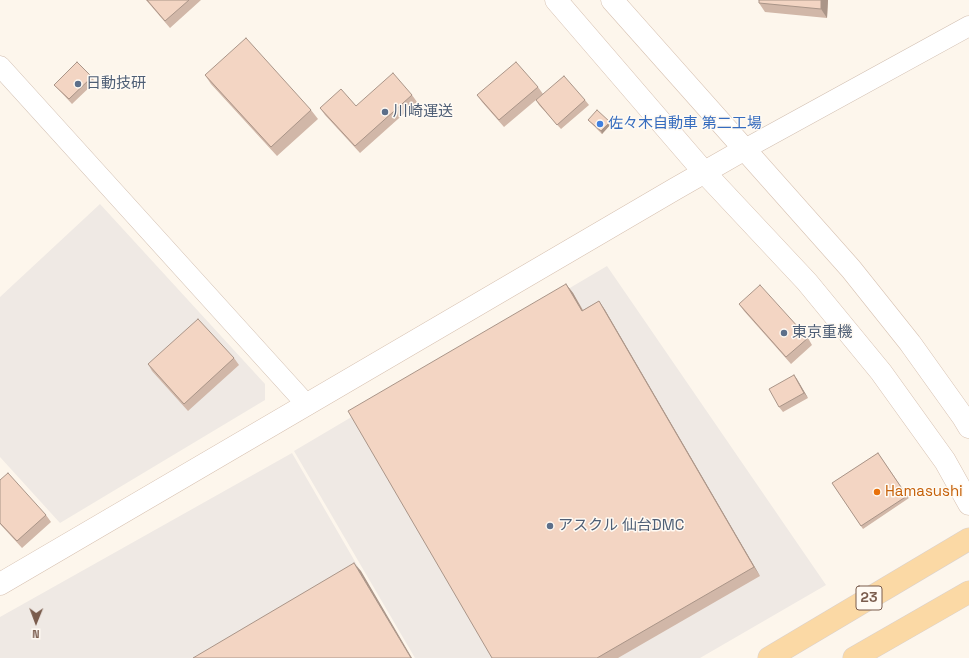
<!DOCTYPE html>
<meta charset="utf-8">
<style>
body{margin:0}
#map{position:relative;width:969px;height:658px;overflow:hidden;background:#fdf6ec;font-family:"Space Grotesk",sans-serif}
canvas{display:block}
.north{position:absolute;left:16px;top:602px;width:40px;height:40px;-webkit-text-stroke:3px #fffaf3;paint-order:stroke;rotate:181deg;font-size:11px;font-weight:700;line-height:16px;text-align:center;color:#7a5c4d}
.north::after{content:'';display:block;margin:auto;width:14px;height:18px;background:#7a5c4d;clip-path:polygon(50% 0,100% 100%,50% 72%,0 100%)}
</style>
<div id="map">
<canvas width="969" height="658"></canvas>
<div class="north">N</div>
</div>
<script>
const context = document.querySelector('canvas').getContext('2d');
context.lineJoin = 'round';
function fillPath(path, color) {
  context.fillStyle = color;
  context.fill(path, 'evenodd');
}
function poly(rows) {
  const path = new Path2D();
  for (const r of rows) {
    path.moveTo(r[0], r[1]);
    for (let i = 2; i < r.length; i += 2) path.lineTo(r[i], r[i + 1]);
  }
  return path;
}
function strokePath(path, color, width, dash) {
  context.strokeStyle = color;
  context.lineWidth = width;
  context.lineCap = dash ? 'butt' : 'round';
  context.setLineDash(dash || []);
  context.stroke(path);
}
function drawText(font, color, halo, rows, align = 'center') {
  context.font = font + ' "Space Grotesk","Noto Sans JP",sans-serif';
  context.lineWidth = 3;
  context.setLineDash([]);
  context.textBaseline = 'middle';
  context.strokeStyle = halo;
  context.fillStyle = color;
  for (const [text, x, y, turn = 0] of rows) {
    context.save();
    context.translate(x, y);
    context.rotate((+turn || 0) * Math.PI / 180);
    context.textAlign = isNaN(turn) ? turn : align;
    if (halo) context.strokeText(text, 0, 0);
    context.fillText(text, 0, 0);
    context.restore();
  }
}
fillPath(poly([
 [100,204,265,384,265,400,60,523,0,457,0,297],
 [607,266,826,585,700,658,415,658,294,451],
 [292,453,411,658,0,658,0,617]
]), '#efe9e4');
const street = poly([
 [0,66,307,405],
 [745,149,969,26]
]);
const secondary = poly([
 [556,0,704,172,807,282,881,372,945,461,969,504],
 [612,0,851,269,910,343,963,417,969,427],
 [0,584,675,189,745,149]
]);
const primary = poly([
 [769,658,969,539],
 [854,658,969,592]
]);
strokePath(street, '#d1beb0', 21);
strokePath(secondary, '#d6c0b0', 23);
strokePath(primary, '#dad1cd', 23);
strokePath(street, '#fff', 20);
strokePath(secondary, '#fff', 22);
strokePath(primary, '#fbd9a5', 22);
fillPath(poly([
 [146,0,201,0,170,28],
 [759,0,828,0,827,18,765,12,759,3],
 [205,75,311,110,318,119,277,156,211,84],
 [92,77,95,82,72,104,58,89,54,85],
 [538,87,543,94,504,127,482,102,477,95],
 [412,95,417,102,360,153,325,115,320,108,356,106],
 [536,100,585,100,589,105,561,129,539,105],
 [588,120,610,122,611,124,602,134],
 [566,284,573,293,583,310,599,301,605,310,760,576,618,658,492,658],
 [739,304,808,338,812,345,791,364,744,311],
 [234,358,239,365,188,411,152,371,148,364],
 [794,375,808,398,783,412,779,407],
 [878,453,909,498,863,529,832,483],
 [0,480,46,515,51,522,22,548,0,524]
]), '#d1b7a8');
fillPath(poly([
 [821,0,828,0,827,18,821,9],
 [610,122,611,124,602,134,601,131],
 [566,284,573,293,588,320,582,311],
 [599,301,605,310,760,576,754,567],
 [794,375,797,379,808,398,804,393],
 [354,563,361,571,412,658,411,658]
]), '#aa9588');
const building = poly([
 [147,0,189,0,165,21,147,0],
 [759,0,821,0,821,9,759,3,759,0],
 [246,38,311,110,271,147,205,75,246,38],
 [77,62,92,77,69,99,54,85,77,62],
 [516,62,538,87,499,120,477,95,516,62],
 [393,73,412,95,355,146,320,108,341,89,356,106,393,73],
 [564,76,585,100,557,125,536,100,564,76],
 [597,110,610,122,601,131,588,120,597,110],
 [566,284,582,311,599,301,754,567,597,658,492,658,348,411,566,284],
 [760,285,808,338,786,357,739,304,760,285],
 [198,319,234,358,184,404,148,364,198,319],
 [794,375,804,393,779,407,769,389,794,375],
 [878,453,907,496,861,526,832,483,878,453],
 [8,473,46,515,17,541,0,523,0,480,8,473],
 [354,563,411,658,193,658,354,563]
]);
fillPath(building, '#f3d5c3');
strokePath(building, '#aa9588', 1);
for (const [x, y, r, color] of [
 [78,84,4,"#5c6f8a"],
 [385,112,4,"#5c6f8a"],
 [600,124,4,"#3f7fe0"],
 [784,333,4,"#5c6f8a"],
 [877,492,4,"#e8710a"],
 [550,526,4,"#5c6f8a"]
]) {
  const dot = new Path2D();
  dot.arc(x, y, r, 0, 2 * Math.PI);
  context.fillStyle = color;
  context.fill(dot);
  strokePath(dot, '#fffaf3', 1.5);
}
for (const [x, y, w] of [
 [869,598,26]
]) {
  const box = new Path2D();
  box.roundRect(x - w / 2, y - 12, w, 24, 3);
  context.fillStyle = '#fffaf3';
  context.fill(box);
  strokePath(box, '#7a5c4d', 1);
}
drawText('bold 14px', '#7a5c4d', null, [
 ["23",869,598]
]);
drawText('15px', '#4e5e75', '#fffaf3', [
 ["日動技研",86,84],
 ["川崎運送",393,112],
 ["東京重機",792,333],
 ["アスクル 仙台DMC",558,526]
], 'left');
drawText('15px', '#366cbe', '#fffaf3', [
 ["佐々木自動車 第二工場",608,124]
], 'left');
drawText('15px', '#c56008', '#fffaf3', [
 ["Hamasushi",885,492]
], 'left');
</script>
